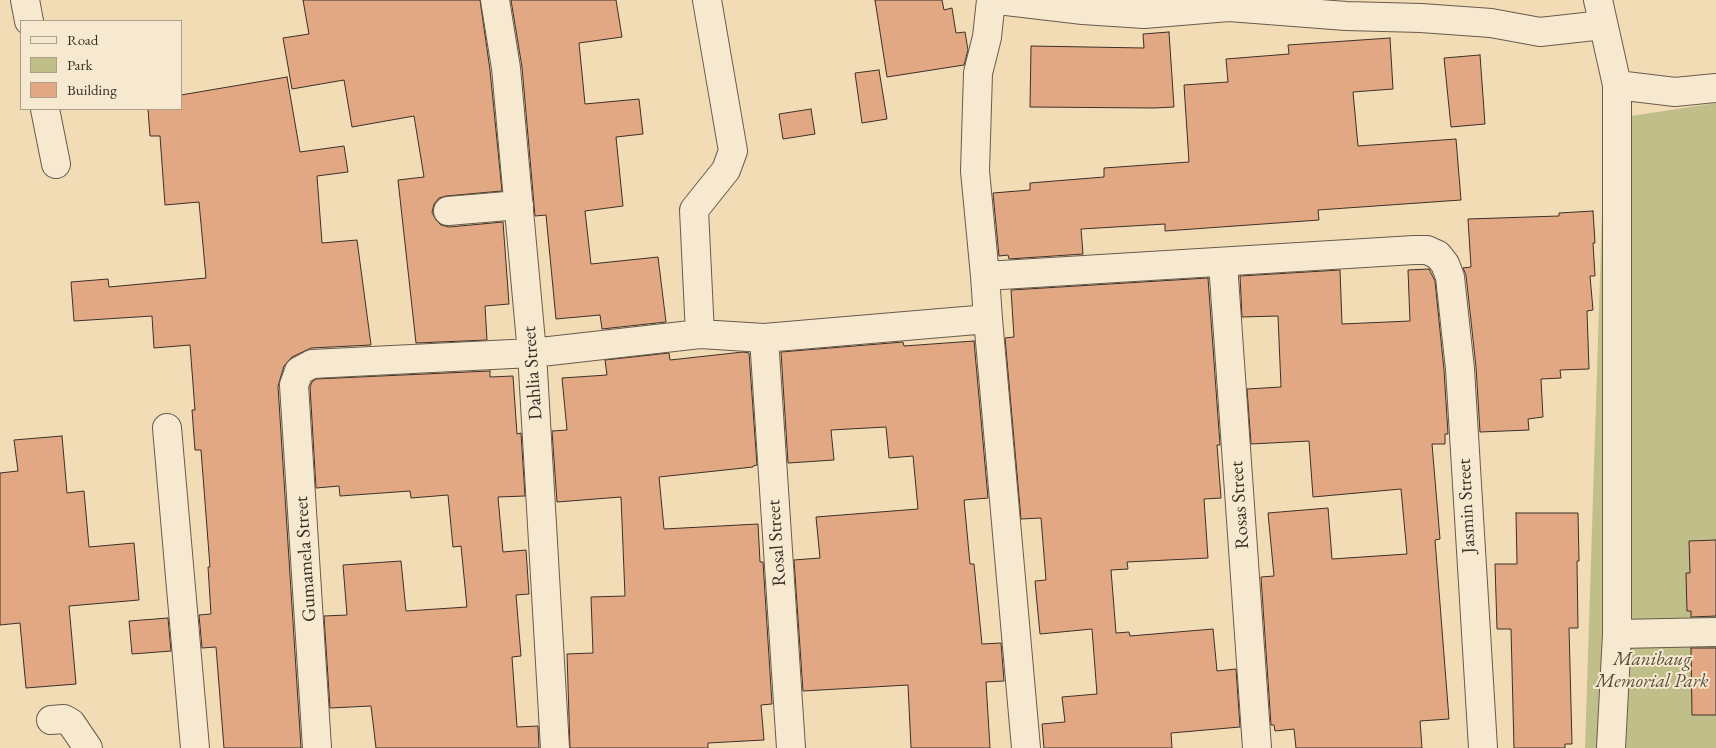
<!DOCTYPE html>
<style>
body{margin:0}
#map{position:relative;width:1716px;height:748px;overflow:hidden;background:#f2dcb6;font-family:"EB Garamond",serif}
canvas{display:block}
.legend{position:absolute;left:20px;top:20px;width:162px;height:90px;box-sizing:border-box;background:#f7e8d0;border:1px solid #ac9e8d;margin:0;padding:6px 9px;list-style:none;font-size:15px;color:#3b3028}
.legend li{display:flex;align-items:center;gap:10px;height:25px}
.legend b{width:25px;border:1px solid #ac9e8d}
</style>
<div id="map">
<canvas width="1716" height="748"></canvas>
<ul class="legend">
<li><b style="height:6px;background:#f7e8d0"></b>Road</li>
<li><b style="height:14px;background:#c0bf89"></b>Park</li>
<li><b style="height:14px;background:#e2a884"></b>Building</li>
</ul>
</div>
<script>
const context = document.querySelector('canvas').getContext('2d');
context.lineJoin = 'round';
function fillPath(path, color) {
  context.fillStyle = color;
  context.fill(path, 'evenodd');
}
function poly(rows) {
  const path = new Path2D();
  for (const r of rows) {
    path.moveTo(r[0], r[1]);
    for (let i = 2; i < r.length; i += 2) path.lineTo(r[i], r[i + 1]);
  }
  return path;
}
function strokePath(path, color, width, dash) {
  context.strokeStyle = color;
  context.lineWidth = width;
  context.lineCap = dash ? 'butt' : 'round';
  context.setLineDash(dash || []);
  context.stroke(path);
}
function drawText(font, color, halo, rows, align = 'center') {
  context.font = font + ' "EB Garamond",serif';
  context.lineWidth = 4;
  context.setLineDash([]);
  context.textBaseline = 'middle';
  context.strokeStyle = halo;
  context.fillStyle = color;
  for (const [text, x, y, turn = 0] of rows) {
    context.save();
    context.translate(x, y);
    context.rotate((+turn || 0) * Math.PI / 180);
    context.textAlign = isNaN(turn) ? turn : align;
    if (halo) context.strokeText(text, 0, 0);
    context.fillText(text, 0, 0);
    context.restore();
  }
}
fillPath(poly([
 [1716,103,1716,748,1585,748,1605,120]
]), '#c0bf89');
const building = poly([
 [303,0,480,0,490,70,502,191,446,196,439,198,434,204,432,212,436,220,441,225,449,227,503,222,509,304,485,306,487,340,416,343,398,180,424,177,414,116,352,127,344,80,292,89,283,38,309,34,303,0],
 [511,0,616,0,622,37,579,43,585,104,639,99,643,134,616,137,623,206,585,211,591,264,658,257,666,322,602,329,600,315,556,319,546,215,535,216,522,67,511,0],
 [875,0,942,0,944,10,952,8,956,33,965,32,968,50,964,65,887,77,875,0],
 [1169,32,1174,107,1154,108,1030,107,1031,46,1144,48,1143,34,1169,32],
 [1390,38,1393,89,1353,92,1358,146,1456,139,1461,200,1318,210,1319,220,1165,231,1165,224,1081,229,1083,254,1009,259,1008,255,999,256,993,193,1030,190,1030,183,1104,177,1104,168,1189,162,1184,85,1228,82,1226,59,1289,54,1288,45,1390,38],
 [1480,55,1485,124,1451,127,1444,58,1480,55],
 [879,70,887,119,862,123,855,73,879,70],
 [287,77,300,152,344,146,348,172,317,176,322,243,357,240,371,345,311,348,292,357,284,366,278,386,301,748,224,748,216,647,202,648,199,615,211,614,208,567,210,567,201,450,195,450,192,410,195,410,190,345,154,348,152,316,74,321,71,282,108,279,109,287,206,278,199,202,165,205,160,136,150,136,148,109,181,109,181,95,287,77],
 [811,109,815,134,783,139,779,114,811,109],
 [1593,211,1595,243,1593,243,1595,276,1590,276,1593,310,1587,311,1589,369,1560,370,1561,378,1541,379,1543,417,1528,419,1529,430,1480,432,1476,367,1466,275,1463,268,1471,267,1468,219,1559,216,1559,213,1593,211],
 [1429,269,1435,281,1444,370,1448,434,1445,434,1445,444,1432,444,1440,539,1435,540,1449,719,1420,721,1422,748,1296,748,1294,729,1275,731,1274,725,1271,725,1261,577,1274,576,1268,513,1328,508,1332,559,1407,554,1401,489,1313,497,1309,441,1251,444,1247,389,1281,387,1278,316,1242,317,1240,276,1340,270,1342,324,1410,321,1408,270,1429,269],
 [1208,278,1220,445,1217,445,1221,498,1204,499,1208,558,1127,562,1128,569,1111,570,1116,633,1129,632,1130,636,1213,629,1217,671,1236,669,1240,727,1171,733,1172,748,1044,748,1042,724,1065,722,1062,697,1097,694,1092,629,1040,634,1035,581,1046,580,1041,518,1021,519,1005,338,1014,337,1011,290,1208,278],
 [974,341,988,498,964,500,970,564,974,564,982,644,1001,643,1004,681,986,682,990,748,911,748,908,685,803,691,794,560,820,558,816,517,918,509,913,456,889,458,886,427,831,430,834,460,788,463,781,352,903,342,904,346,974,341],
 [743,352,749,353,757,465,753,466,753,467,659,477,664,529,758,524,760,562,763,562,772,704,761,705,764,740,708,743,708,748,570,748,567,654,593,653,591,597,625,596,621,497,557,502,552,431,567,430,562,378,607,375,605,360,669,353,670,360,743,352],
 [490,371,490,377,513,376,517,434,521,433,525,496,498,497,503,552,526,550,529,594,516,595,521,656,512,657,517,727,538,726,539,748,376,748,371,706,330,708,324,616,347,615,343,565,401,561,406,611,467,607,461,546,453,547,448,495,411,498,410,491,340,496,339,486,316,488,310,387,312,382,316,379,490,371],
 [62,436,67,493,84,491,89,547,134,543,139,600,69,606,76,684,26,688,20,623,0,625,0,473,18,471,14,440,62,436],
 [1516,513,1578,513,1579,561,1577,561,1578,628,1569,628,1572,744,1565,744,1565,748,1514,748,1511,629,1497,629,1495,564,1517,564,1516,513],
 [1716,540,1716,616,1691,617,1691,611,1687,611,1686,573,1690,573,1689,541,1716,540],
 [168,618,171,651,132,654,129,621,168,618],
 [1691,648,1716,648,1716,715,1692,715,1691,648]
]);
fillPath(building, '#e2a884');
strokePath(building, '#3b3028', 1);
const minor = poly([
 [25,0,29,21],
 [495,0,506,68,532,353,555,748],
 [998,0,1083,10,1144,14,1229,7,1346,16,1421,18,1491,23,1540,32,1603,25],
 [1598,0,1617,85,1675,92,1716,88],
 [45,109,56,164],
 [448,211,519,205],
 [1223,263,1257,748],
 [985,276,975,171,978,73,987,37,991,0],
 [988,319,1026,748],
 [700,334,694,210,726,170,733,151,707,0],
 [764,338,791,748],
 [167,428,195,748],
 [1617,634,1716,632],
 [51,720,64,719,71,723,88,748],
 [317,748,294,385,299,371,312,364,532,353,700,334,764,338,988,319,985,276,1414,250,1427,250,1438,255,1445,264,1450,277,1460,369,1483,748],
 [1611,748,1617,634,1617,85]
]);
strokePath(minor, '#695b4c', 30);
strokePath(minor, '#f7e8d0', 28);
drawText('19px', '#3b3028', '#f7e8d0', [
 ["Dahlia Street",533,373,-94],
 ["Rosas Street",1240,505,-94],
 ["Jasmin Street",1467,506,-93],
 ["Rosal Street",777,543,-94],
 ["Gumamela Street",306,559,-94]
]);
drawText('italic 19px', '#564d3b', '#f7e8d0', [
 ["Manibaug",1652,660],
 ["Memorial Park",1652,682]
]);
</script>
